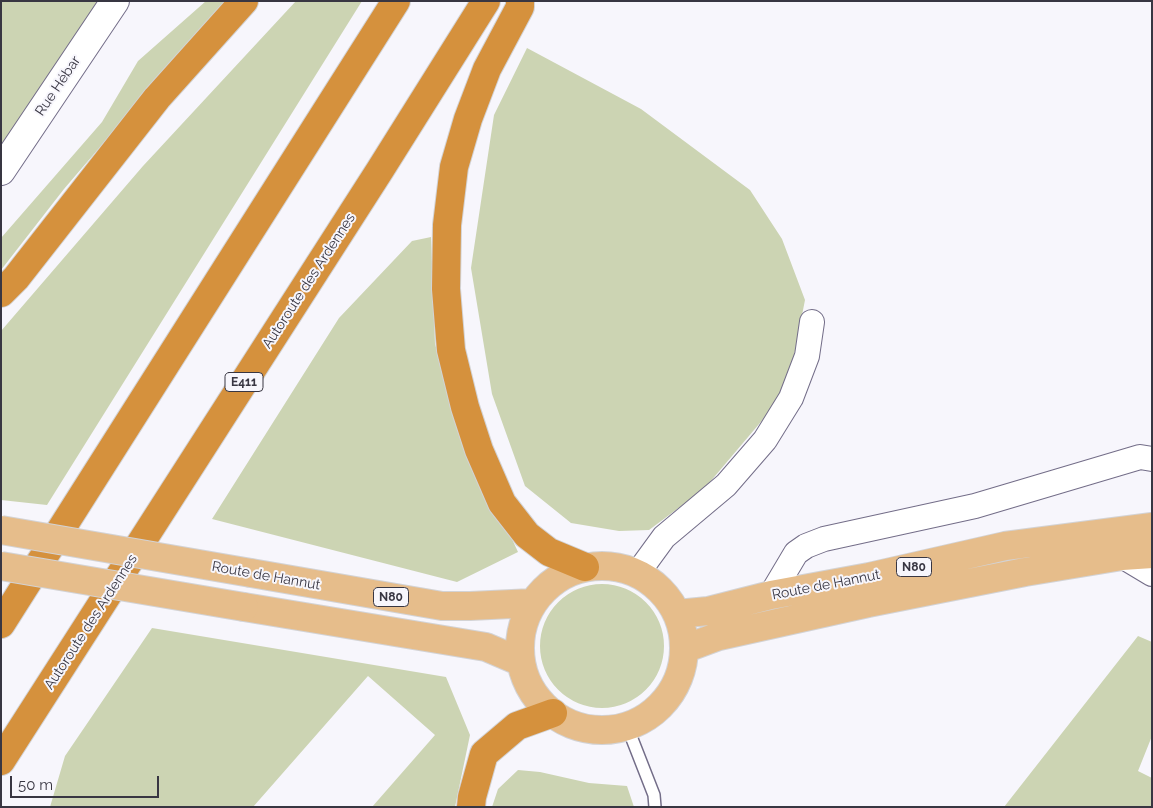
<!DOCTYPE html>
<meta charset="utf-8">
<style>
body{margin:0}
#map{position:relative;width:1153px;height:808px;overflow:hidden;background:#f7f6fc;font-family:Raleway,sans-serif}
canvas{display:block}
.frame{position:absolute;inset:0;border:2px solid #383642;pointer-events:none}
.scale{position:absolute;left:10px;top:776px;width:149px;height:22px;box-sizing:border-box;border:2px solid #383642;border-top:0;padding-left:6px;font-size:15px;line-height:18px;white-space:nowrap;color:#383642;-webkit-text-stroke:4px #f7f6fc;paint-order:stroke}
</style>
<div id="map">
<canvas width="1153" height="808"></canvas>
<div class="frame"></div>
<div class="scale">50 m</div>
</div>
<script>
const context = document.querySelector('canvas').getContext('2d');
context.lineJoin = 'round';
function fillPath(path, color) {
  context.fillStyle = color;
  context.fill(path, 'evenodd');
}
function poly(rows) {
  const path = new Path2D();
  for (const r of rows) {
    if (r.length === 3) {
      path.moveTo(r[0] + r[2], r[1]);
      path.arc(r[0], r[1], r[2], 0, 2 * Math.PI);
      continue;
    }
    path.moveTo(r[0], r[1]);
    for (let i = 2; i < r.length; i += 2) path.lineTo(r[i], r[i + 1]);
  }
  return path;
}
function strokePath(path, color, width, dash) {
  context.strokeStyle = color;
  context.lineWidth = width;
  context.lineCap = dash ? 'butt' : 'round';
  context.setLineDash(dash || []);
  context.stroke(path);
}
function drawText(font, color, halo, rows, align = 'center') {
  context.font = font + ' Raleway,sans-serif';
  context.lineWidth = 4;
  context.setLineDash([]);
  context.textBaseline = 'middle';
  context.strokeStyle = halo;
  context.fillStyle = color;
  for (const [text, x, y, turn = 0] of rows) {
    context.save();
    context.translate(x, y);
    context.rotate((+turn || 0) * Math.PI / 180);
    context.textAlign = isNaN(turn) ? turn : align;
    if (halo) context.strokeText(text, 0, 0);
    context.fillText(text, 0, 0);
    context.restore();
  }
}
fillPath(poly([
 [1,1,98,1,1,149],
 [206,1,225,1,64,189,1,270,1,238,102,122,138,61],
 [296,1,362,1,47,505,1,500,1,331,143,166],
 [527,48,641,109,750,190,782,239,805,300,787,391,704,489,649,530,619,531,571,523,525,486,492,394,471,268,494,115],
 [431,237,435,344,458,422,518,552,457,582,212,519,339,318,412,241],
 [602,646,62],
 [152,628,446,677,470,735,455,807,372,807,435,735,368,676,253,807,50,807,65,756],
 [1138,636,1152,642,1152,736,1138,771,1152,778,1152,807,1004,807],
 [518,770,540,772,589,783,627,786,634,807,492,807,498,789]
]), '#ccd4b3');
const lane = poly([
 [627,726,654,795,655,807]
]);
const street = poly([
 [1122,556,1152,574],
 [637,574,664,537,726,485,765,440,791,398,807,356,812,322],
 [771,595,796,553,806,546,824,539,975,506,1140,457,1152,459]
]);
const secondary = poly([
 [1,171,115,1]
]);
const primary = poly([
 [602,648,82],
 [251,573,442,606,470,606,533,603],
 [244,607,486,647,521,662],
 [677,614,708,611,771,595,869,577,1005,546,1152,527],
 [684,649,719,636,868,603,1025,572,1122,556,1152,554]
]);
const highway = poly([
 [520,1,520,7,487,69,468,119,454,167,447,225,446,289,451,350,465,407,479,450,502,503,527,535,549,552,585,567],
 [1,293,16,278,157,98,244,1],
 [1,624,396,1],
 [1,761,380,170,486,1],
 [471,807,472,797,484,754,517,726,553,713]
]);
strokePath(lane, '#736d88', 14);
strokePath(street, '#736d88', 26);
strokePath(secondary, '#736d88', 30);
strokePath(primary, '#d3d3d5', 30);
strokePath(highway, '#d3d3d5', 30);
strokePath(lane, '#fff', 11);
strokePath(street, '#fff', 24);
strokePath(secondary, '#fff', 28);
strokePath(primary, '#e6bd8b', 28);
strokePath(highway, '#d5913d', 28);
const primaryBridge = poly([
 [1,530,251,573],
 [1,566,244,607]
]);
strokePath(primaryBridge, '#d3d3d5', 30, []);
strokePath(primaryBridge, '#e6bd8b', 28);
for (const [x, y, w] of [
 [244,382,38],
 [914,567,35],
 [391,597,35]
]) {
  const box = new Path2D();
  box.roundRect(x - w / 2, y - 9.5, w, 19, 4);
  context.fillStyle = '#f7f6fc';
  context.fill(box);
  strokePath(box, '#383642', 1);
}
drawText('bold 12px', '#383642', null, [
 ["E411",244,382],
 ["N80",914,567],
 ["N80",391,597]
]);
drawText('14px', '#383642', '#f7f6fc', [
 ["Rue Hébar",58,86,-56],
 ["Autoroute des Ardennes",309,281,-57],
 ["Route de Hannut",266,576,10],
 ["Route de Hannut",826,585,-11],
 ["Autoroute des Ardennes",91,622,-57]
]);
</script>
